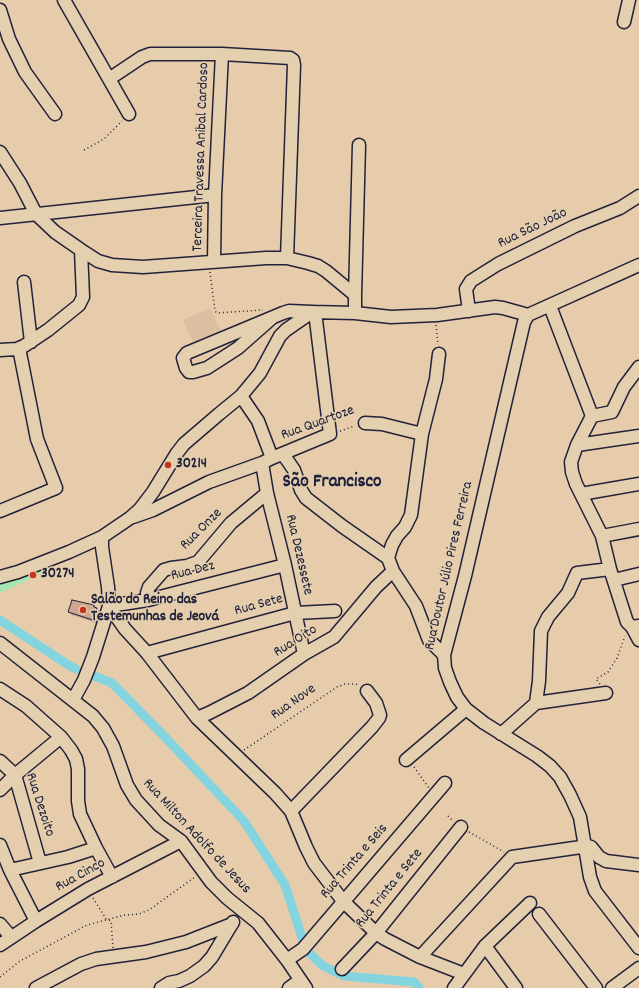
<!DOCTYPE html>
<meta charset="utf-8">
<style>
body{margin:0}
canvas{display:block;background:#e7ccab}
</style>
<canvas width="639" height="988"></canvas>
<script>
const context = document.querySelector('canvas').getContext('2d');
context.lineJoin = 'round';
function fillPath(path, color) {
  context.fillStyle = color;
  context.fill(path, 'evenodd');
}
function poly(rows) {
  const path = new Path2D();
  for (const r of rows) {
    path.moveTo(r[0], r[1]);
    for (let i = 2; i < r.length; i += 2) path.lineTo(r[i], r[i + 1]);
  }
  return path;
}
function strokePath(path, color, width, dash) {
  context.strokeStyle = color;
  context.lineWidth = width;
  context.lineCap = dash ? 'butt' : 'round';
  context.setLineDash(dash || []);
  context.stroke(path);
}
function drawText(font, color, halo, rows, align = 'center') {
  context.font = font + ' Dekko,sans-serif';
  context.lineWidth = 3;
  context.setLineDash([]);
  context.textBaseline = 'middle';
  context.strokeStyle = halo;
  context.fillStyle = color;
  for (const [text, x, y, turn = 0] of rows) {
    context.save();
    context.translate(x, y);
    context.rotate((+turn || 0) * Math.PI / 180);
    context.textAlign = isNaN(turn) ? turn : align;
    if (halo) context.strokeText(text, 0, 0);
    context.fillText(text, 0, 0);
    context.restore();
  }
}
fillPath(poly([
 [210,308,220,330,193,342,183,320]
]), '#dcbea1');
fillPath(poly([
 [45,567,46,570,44,572,0,593,0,580]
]), '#a5e7b0');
fillPath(poly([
 [94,605,100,612,96,623,72,615,69,612]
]), '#0003');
strokePath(poly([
 [0,620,70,666,76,669],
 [94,676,112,683,163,735,244,821,285,885,306,950,323,966,344,976,414,982,419,988]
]), '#84d4e0', 9);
const building = poly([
 [72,600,94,605,94,607,97,608,93,620,68,612,72,600]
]);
fillPath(building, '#d0a791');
strokePath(building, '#22223b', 1);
const minor = poly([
 [64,0,129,114],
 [0,10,9,39,25,72,55,114],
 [624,22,629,0],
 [109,79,142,57,150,54,222,54,290,58,293,60,294,65,287,258],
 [0,152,20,183,36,214,55,232,81,250,98,261,112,265,143,267,266,258,287,258,308,263,318,266,326,271,355,295,355,313],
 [0,218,215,195],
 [214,261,215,195,222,54],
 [639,265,528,315,524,322,465,576,444,655,445,668,450,682,457,697,466,709,484,723,537,756,550,766,560,777,570,795,580,817,590,877,595,891,639,948],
 [24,282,31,342],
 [355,295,359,145],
 [550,306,592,416],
 [469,311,466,289,471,281,498,264,575,226,620,208,639,196],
 [272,318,238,348,207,368,193,372,189,372,186,368,183,358,187,353,283,313,289,311,312,312],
 [0,350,17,349,24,346,48,330,79,305,83,297,81,250],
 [439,354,436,379,422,434,411,515,405,527,397,536,392,545,388,558,393,571,416,606,429,640,444,655],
 [241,396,258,421,272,458],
 [592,416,577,445,571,462,572,472,576,484,602,536,610,569,627,622,632,627,639,626],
 [592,416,612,412,624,387,639,367],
 [365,423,382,424,422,434],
 [577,445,639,436],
 [283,454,294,470,301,490,306,498,342,526,388,558],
 [262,463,267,493,285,565,304,654],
 [581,494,639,484],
 [0,511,56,488,37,439,19,348],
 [133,517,153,510,209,482,262,463,272,458,330,434,315,312],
 [602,536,639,529],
 [102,537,102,547,108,587,109,606,125,629,147,653,197,718,275,793,291,811,306,847,314,863,343,901,376,933,385,939,420,957,464,974],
 [0,577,18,572,69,552,102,537,130,518,140,509,153,492,177,453,184,444,219,414,241,396,260,373,280,336,286,330,312,312,355,313,391,317,437,315,495,307,503,308,528,315],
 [614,580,639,574],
 [148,600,147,593,149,587,164,570,171,568,187,566,198,562,231,523,267,493],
 [632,627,639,640],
 [0,643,93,716,103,728,113,746,127,785,136,800,159,825,181,841,211,882,227,898,258,923,287,960,306,988],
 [147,653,295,613,335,611],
 [0,689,26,706,61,737,71,750,76,759,78,769,78,801,80,814,96,848,112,877],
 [73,700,84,680,93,657,109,606,148,600,285,565],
 [536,703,539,681,541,631,548,617,568,593,577,573,610,569],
 [197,718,209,713,248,693,304,654,334,637,376,587,393,571],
 [501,734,536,703,606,693],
 [406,760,466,709],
 [0,761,15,775,40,863],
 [0,790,15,775,61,737],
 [291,811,372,727,379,718,380,715,376,703,367,691],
 [0,845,10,870,36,921],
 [10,870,68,857,96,848],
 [539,914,596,988],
 [0,924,11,937],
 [0,945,36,921,88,889,181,841],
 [485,946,516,988],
 [420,957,512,857,588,846,591,847,599,857,606,861,639,865],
 [287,960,303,949,445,783],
 [342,969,376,933,461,827],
 [36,988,81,964,96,959,146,952,186,942,232,924],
 [161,988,169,983,179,981,190,976,204,966,212,957,233,922],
 [289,988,300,980],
 [454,988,485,946,530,903],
 [612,988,639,968]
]);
strokePath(minor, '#22223b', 15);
strokePath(poly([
 [84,150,104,139,122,121],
 [210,272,215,311,217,313,263,310],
 [436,325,438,345],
 [340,431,355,426],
 [600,684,596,679,608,672,617,658,625,636],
 [244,750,337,687,345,684,355,684,360,685],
 [414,767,429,788],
 [448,816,453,821],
 [469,832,504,852],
 [93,898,106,919,111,921,113,948],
 [0,977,20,961,87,925,125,915,139,914,149,910,195,877]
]), '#22223b', 1.5, [1, 3]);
strokePath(minor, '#e4cfae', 12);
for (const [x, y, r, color] of [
 [168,465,4,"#c8321e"],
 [33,575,4,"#c8321e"],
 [83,610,4,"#c8321e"]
]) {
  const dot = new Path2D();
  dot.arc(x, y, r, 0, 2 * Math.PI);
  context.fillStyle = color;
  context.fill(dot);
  strokePath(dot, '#e4cfae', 1.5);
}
drawText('15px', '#22223b', '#e4cfae', [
 ["Terceira Travessa Anibal Cardoso",202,157,-88],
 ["Rua São João",533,229,-26],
 ["Rua Quartoze",318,424,-20],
 ["Rua Onze",202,530,-45],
 ["Rua Dezessete",298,555,77],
 ["Rua Doutor Júlio Pires Ferreira",450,566,-77],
 ["Rua Dez",193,572,-14],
 ["Rua Sete",259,606,-15],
 ["Rua Oito",296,642,-32],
 ["Rua Nove",294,703,-35],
 ["Rua Dezoito",39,805,72],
 ["Rua Milton Adolfo de Jesus",196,837,47],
 ["Rua Trinta e Seis",355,862,-49],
 ["Rua Cinco",81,876,-29],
 ["Rua Trinta e Sete",390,889,-51]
]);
drawText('bold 15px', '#22223b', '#e4cfae', [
 ["30214",176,465],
 ["30274",41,575],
 ["Salão do Reino das",91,601],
 ["Testemunhas de Jeová",91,618]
], 'left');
drawText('bold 19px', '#22223b', '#e4cfae', [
 ["São Francisco",332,483]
]);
</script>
